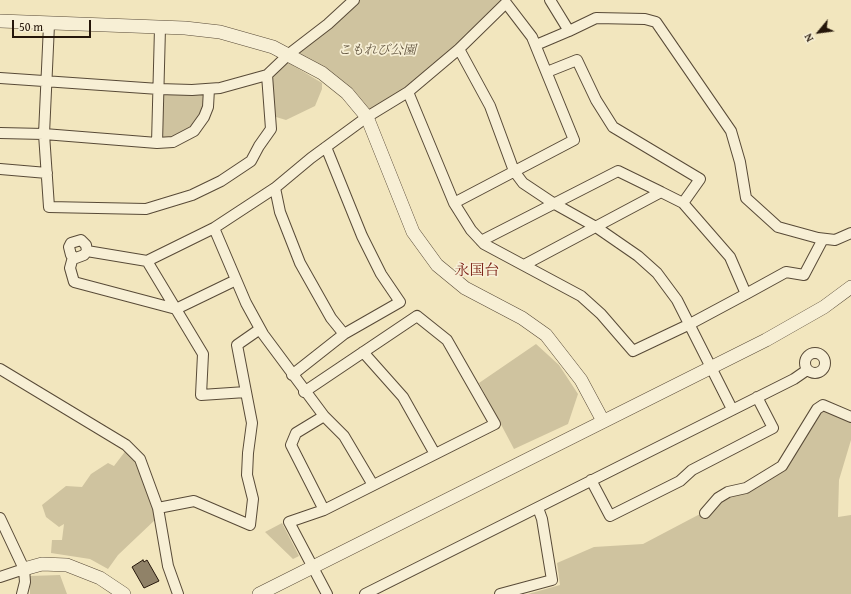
<!DOCTYPE html>
<meta charset="utf-8">
<style>
body{margin:0}
#map{position:relative;width:851px;height:594px;overflow:hidden;background:#f2e6be;font-family:"Gentium Book Plus",serif}
canvas{display:block}
.north{position:absolute;left:799px;top:12px;width:40px;height:40px;-webkit-text-stroke:3px #f7efd5;paint-order:stroke;rotate:241deg;font-size:11px;font-weight:700;line-height:16px;text-align:center;color:#25160a}
.north::after{content:'';display:block;margin:auto;width:14px;height:18px;background:#25160a;clip-path:polygon(50% 0,100% 100%,50% 72%,0 100%)}
.scale{position:absolute;left:12px;top:20px;width:79px;height:18px;box-sizing:border-box;border:2px solid #25160a;border-top:0;padding-left:5px;font-size:12px;line-height:14px;white-space:nowrap;color:#25160a;-webkit-text-stroke:3px #f7efd5;paint-order:stroke}
</style>
<div id="map">
<canvas width="851" height="594"></canvas>
<div class="north">N</div>
<div class="scale">50 m</div>
</div>
<script>
const context = document.querySelector('canvas').getContext('2d');
context.lineJoin = 'round';
function fillPath(path, color) {
  context.fillStyle = color;
  context.fill(path, 'evenodd');
}
function poly(rows) {
  const path = new Path2D();
  for (const r of rows) {
    if (r.length === 3) {
      path.moveTo(r[0] + r[2], r[1]);
      path.arc(r[0], r[1], r[2], 0, 2 * Math.PI);
      continue;
    }
    path.moveTo(r[0], r[1]);
    for (let i = 2; i < r.length; i += 2) path.lineTo(r[i], r[i + 1]);
  }
  return path;
}
function strokePath(path, color, width, dash) {
  context.strokeStyle = color;
  context.lineWidth = width;
  context.lineCap = dash ? 'butt' : 'round';
  context.setLineDash(dash || []);
  context.stroke(path);
}
function drawText(font, color, halo, rows, align = 'center') {
  context.font = font + ' "Gentium Book Plus","Noto Serif JP",serif';
  context.lineWidth = 3.5;
  context.setLineDash([]);
  context.textBaseline = 'middle';
  context.strokeStyle = halo;
  context.fillStyle = color;
  for (const [text, x, y, turn = 0] of rows) {
    context.save();
    context.translate(x, y);
    context.rotate((+turn || 0) * Math.PI / 180);
    context.textAlign = isNaN(turn) ? turn : align;
    if (halo) context.strokeText(text, 0, 0);
    context.fillText(text, 0, 0);
    context.restore();
  }
}
fillPath(poly([
 [354,0,509,0,459,49,367,117,289,54],
 [284,60,322,83,322,89,315,106,286,120,276,117,271,93,271,76],
 [159,89,209,89,208,107,194,131,157,143],
 [536,344,559,365,578,394,568,424,514,449,479,383],
 [820,409,851,413,851,440,839,480,838,517,851,515,851,594,528,594,560,585,557,563,594,547,643,544,700,514,710,515,716,501,782,468],
 [127,449,139,466,157,518,118,555,108,569,90,559,51,553,52,540,62,540,64,524,59,527,46,517,42,505,66,486,82,487,91,474,108,463,114,466],
 [282,523,299,556,293,559,265,532],
 [60,575,67,594,30,594,30,576]
]), '#cfc39f');
const building = poly([
 [143,560,144,562,147,560,159,581,144,588,132,567,143,560]
]);
fillPath(building, '#908268');
strokePath(building, '#25160a', 1);
const minor = poly([
 [550,0,569,31,596,18,645,19,656,22,731,131,740,162,746,198,778,227,818,238,835,240,851,233],
 [49,25,44,134,49,207,146,209,192,195,221,181,251,161,259,146,271,129,267,75],
 [536,45,569,31],
 [459,49,490,106,514,171,523,183,553,203,596,227,638,256,657,273,677,300,732,409],
 [547,72,577,60,596,100,613,127,700,179,683,203],
 [0,78,159,89,192,90,220,88,267,75,289,54,328,24,354,0],
 [408,92,454,203,471,230,484,244,581,296,601,314,633,351,690,324,746,294,730,257,683,203,661,192,524,265],
 [0,133,44,134,157,143,173,142,194,131,204,117,208,107,209,89],
 [157,143,160,28],
 [0,169,47,173],
 [275,188,280,212,300,263,331,318,344,334],
 [214,228,246,303,263,334,324,416,296,433,291,445,324,510],
 [481,241,618,171,661,192],
 [87,251,84,255,76,258,71,255,69,247,71,243,81,240,86,245,87,251,147,261],
 [73,257,70,268,74,282,176,309,236,280],
 [746,294,786,272,804,275,823,239],
 [363,352,403,397,435,454],
 [815,363,10],
 [0,369,126,445,140,459,158,508,168,566,178,594],
 [292,375,344,334,400,302,381,274,362,236,326,147],
 [246,392,237,345,260,329],
 [304,392,417,316,447,340,495,424,324,510,289,522,327,594],
 [324,416,344,436,373,485],
 [591,480,610,516,680,481,692,470,773,428,757,397],
 [158,508,194,501,250,525,253,499,247,475,248,453,252,423,246,392,201,395,203,354,147,261,214,228,275,188,311,158,367,117,408,92,459,49,506,3,532,37,574,140,454,203],
 [705,513,718,498,728,492,746,488,782,466,817,409,823,405,851,417],
 [0,518,24,569,25,582,22,594],
 [0,577,24,569],
 [365,594,794,379,807,370],
 [500,594,552,580,542,519,538,508]
]);
const tertiary = poly([
 [0,21,185,28,220,32,273,47,322,73,347,93,367,117,413,232,437,265,465,288,522,318,546,335,581,380,603,421],
 [24,569,42,564,67,565,100,578,124,594],
 [259,594,766,340,824,307,851,287]
]);
strokePath(minor, '#584a37', 12);
strokePath(tertiary, '#584a37', 14);
strokePath(minor, '#f7efd5', 10);
strokePath(tertiary, '#f7efd5', 13);
drawText('italic 13px', '#60533e', '#f7efd5', [
 ["こもれび公園",377,51]
]);
drawText('15px', '#7a1f14', '#f7efd5', [
 ["永国台",477,271]
]);
</script>
